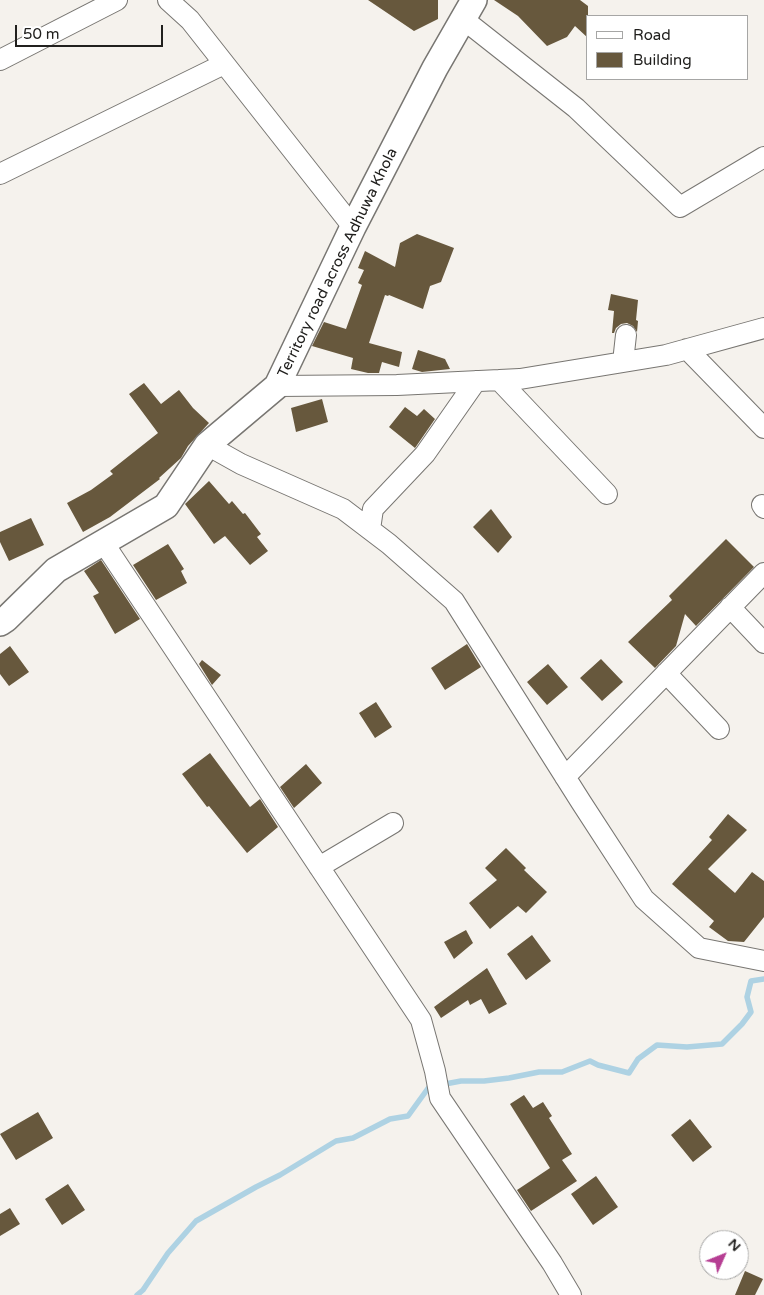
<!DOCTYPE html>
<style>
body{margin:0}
#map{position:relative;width:764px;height:1295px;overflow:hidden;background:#f5f2ed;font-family:"Varela Round",sans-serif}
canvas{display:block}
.legend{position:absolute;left:586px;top:15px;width:162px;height:65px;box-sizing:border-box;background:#fff;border:1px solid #a6a6a5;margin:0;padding:6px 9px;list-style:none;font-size:15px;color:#21201e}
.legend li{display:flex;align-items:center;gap:10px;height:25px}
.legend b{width:25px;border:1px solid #a6a6a5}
.north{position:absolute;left:699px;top:1230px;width:50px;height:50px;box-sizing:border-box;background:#fff;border:1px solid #a6a6a5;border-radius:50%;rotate:46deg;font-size:14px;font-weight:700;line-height:20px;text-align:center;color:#21201e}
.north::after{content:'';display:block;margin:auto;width:18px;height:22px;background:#b63e93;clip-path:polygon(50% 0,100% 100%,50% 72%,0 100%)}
.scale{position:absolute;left:15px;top:25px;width:148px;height:22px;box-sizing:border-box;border:2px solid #21201e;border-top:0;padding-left:6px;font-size:15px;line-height:18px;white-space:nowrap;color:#21201e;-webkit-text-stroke:4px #fff;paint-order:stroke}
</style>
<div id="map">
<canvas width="764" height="1295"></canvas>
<ul class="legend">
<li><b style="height:6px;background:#fff"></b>Road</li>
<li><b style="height:14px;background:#67583d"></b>Building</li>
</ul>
<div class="north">N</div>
<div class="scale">50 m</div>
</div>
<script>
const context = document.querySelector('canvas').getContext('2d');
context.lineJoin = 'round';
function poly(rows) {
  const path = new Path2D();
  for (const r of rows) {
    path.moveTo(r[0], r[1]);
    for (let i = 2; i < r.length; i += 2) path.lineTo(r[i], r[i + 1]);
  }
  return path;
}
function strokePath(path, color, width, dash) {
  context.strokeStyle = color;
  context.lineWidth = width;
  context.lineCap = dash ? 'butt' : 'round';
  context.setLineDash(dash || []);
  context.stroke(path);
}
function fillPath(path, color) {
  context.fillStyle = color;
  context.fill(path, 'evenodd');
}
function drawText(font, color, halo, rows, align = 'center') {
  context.font = font + ' "Varela Round",sans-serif';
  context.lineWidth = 5;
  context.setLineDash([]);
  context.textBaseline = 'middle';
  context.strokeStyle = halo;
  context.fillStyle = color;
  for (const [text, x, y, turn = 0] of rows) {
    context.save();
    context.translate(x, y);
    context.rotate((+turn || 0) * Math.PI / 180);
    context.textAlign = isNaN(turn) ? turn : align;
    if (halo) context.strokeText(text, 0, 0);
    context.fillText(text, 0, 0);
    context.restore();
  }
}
strokePath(poly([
 [137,1295,143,1290,168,1253,196,1221,256,1187,280,1175,336,1141,353,1138,390,1119,408,1116,429,1087,461,1081,484,1081,509,1078,539,1072,562,1072,590,1061,598,1065,629,1073,638,1059,657,1045,687,1047,722,1044,742,1024,751,1012,747,997,751,981,764,979]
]), '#aed2e3', 5.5);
fillPath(poly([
 [368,0,438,0,438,19,414,31],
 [494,0,580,0,588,6,588,38,575,26,567,37,547,46,518,16],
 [417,234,454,248,441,282,430,286,423,309,389,295,388,296,385,295,369,343,402,352,399,367,382,362,379,373,368,373,351,369,353,358,312,346,324,322,346,329,362,285,358,283,364,270,358,268,365,251,395,267,400,243],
 [611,294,638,300,636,320,638,321,637,332,633,326,627,323,621,324,616,328,614,333,612,333,614,311,608,310],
 [418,350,445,359,450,369,422,372,412,369],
 [144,383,161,404,179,390,193,408,209,423,188,446,181,458,159,478,160,479,110,517,83,532,67,503,91,490,113,474,110,471,158,433,129,394],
 [322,399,328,422,296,432,291,408],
 [405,407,417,416,424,409,435,419,415,448,389,427],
 [209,481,229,504,232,501,243,514,245,513,261,534,257,537,268,551,250,565,225,536,214,544,185,504],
 [491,509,512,537,498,553,473,527],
 [31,518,44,545,9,561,0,542,0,532],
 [726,539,754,567,696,626,685,614,676,646,655,668,628,642,672,600,669,596],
 [168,544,184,569,181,571,187,583,156,600,133,565],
 [101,560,140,619,115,634,93,596,99,593,84,571],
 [467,644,481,667,445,690,431,668],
 [10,646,29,672,9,686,0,674,0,654],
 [601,659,623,682,602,701,580,678],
 [202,660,221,675,212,685,199,664],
 [548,664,568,687,547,705,527,682],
 [376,702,392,727,375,738,359,713],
 [210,753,250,807,260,799,278,827,247,853,209,806,207,807,182,774],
 [306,764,322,783,294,808,280,787],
 [728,814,747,830,708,869,735,893,752,872,764,881,764,917,744,942,728,941,709,927,714,921,672,884,712,840,709,837],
 [506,848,526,868,524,870,547,892,526,913,518,906,490,929,469,903,497,880,485,868],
 [466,930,473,943,454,959,444,942],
 [532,935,551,961,526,980,507,954],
 [487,968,507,1004,489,1014,481,999,470,1005,468,1000,441,1018,434,1007],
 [524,1095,533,1108,543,1102,552,1116,549,1118,572,1154,562,1160,577,1181,531,1211,517,1190,550,1168,510,1104],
 [38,1112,53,1138,16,1160,0,1134],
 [690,1119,712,1147,693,1162,671,1135],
 [596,1176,618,1207,593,1225,571,1194],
 [68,1184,85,1210,62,1225,45,1199],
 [10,1208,20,1224,0,1236,0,1214],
 [745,1271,763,1279,755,1295,735,1295]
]), '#67583d');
const minor = poly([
 [168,0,190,20,353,227],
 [463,19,576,108,680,207,764,157],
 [0,60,117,0],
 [0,174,224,64],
 [687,349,764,428],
 [623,362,626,335],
 [499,380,607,494],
 [277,386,397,385,520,379,666,355,764,328],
 [207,445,241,464,343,509,389,544,454,601,581,802,644,899,699,948,764,961],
 [762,505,764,508],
 [370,529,373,509,425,454,476,381],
 [103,542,421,1020,435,1071,440,1098,552,1263,571,1295],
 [730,607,764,643],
 [666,673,719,729],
 [565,777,764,573],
 [319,867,393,823]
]);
const tertiary = poly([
 [0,623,6,619,56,570,166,506,207,445,277,386,353,227,435,68,474,0]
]);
strokePath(minor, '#787672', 22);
strokePath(tertiary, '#787672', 28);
strokePath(minor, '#fff', 20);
strokePath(tertiary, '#fff', 25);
drawText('15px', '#21201e', '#fff', [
 ["Territory road across Adhuwa Khola",338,263,-64]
]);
</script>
